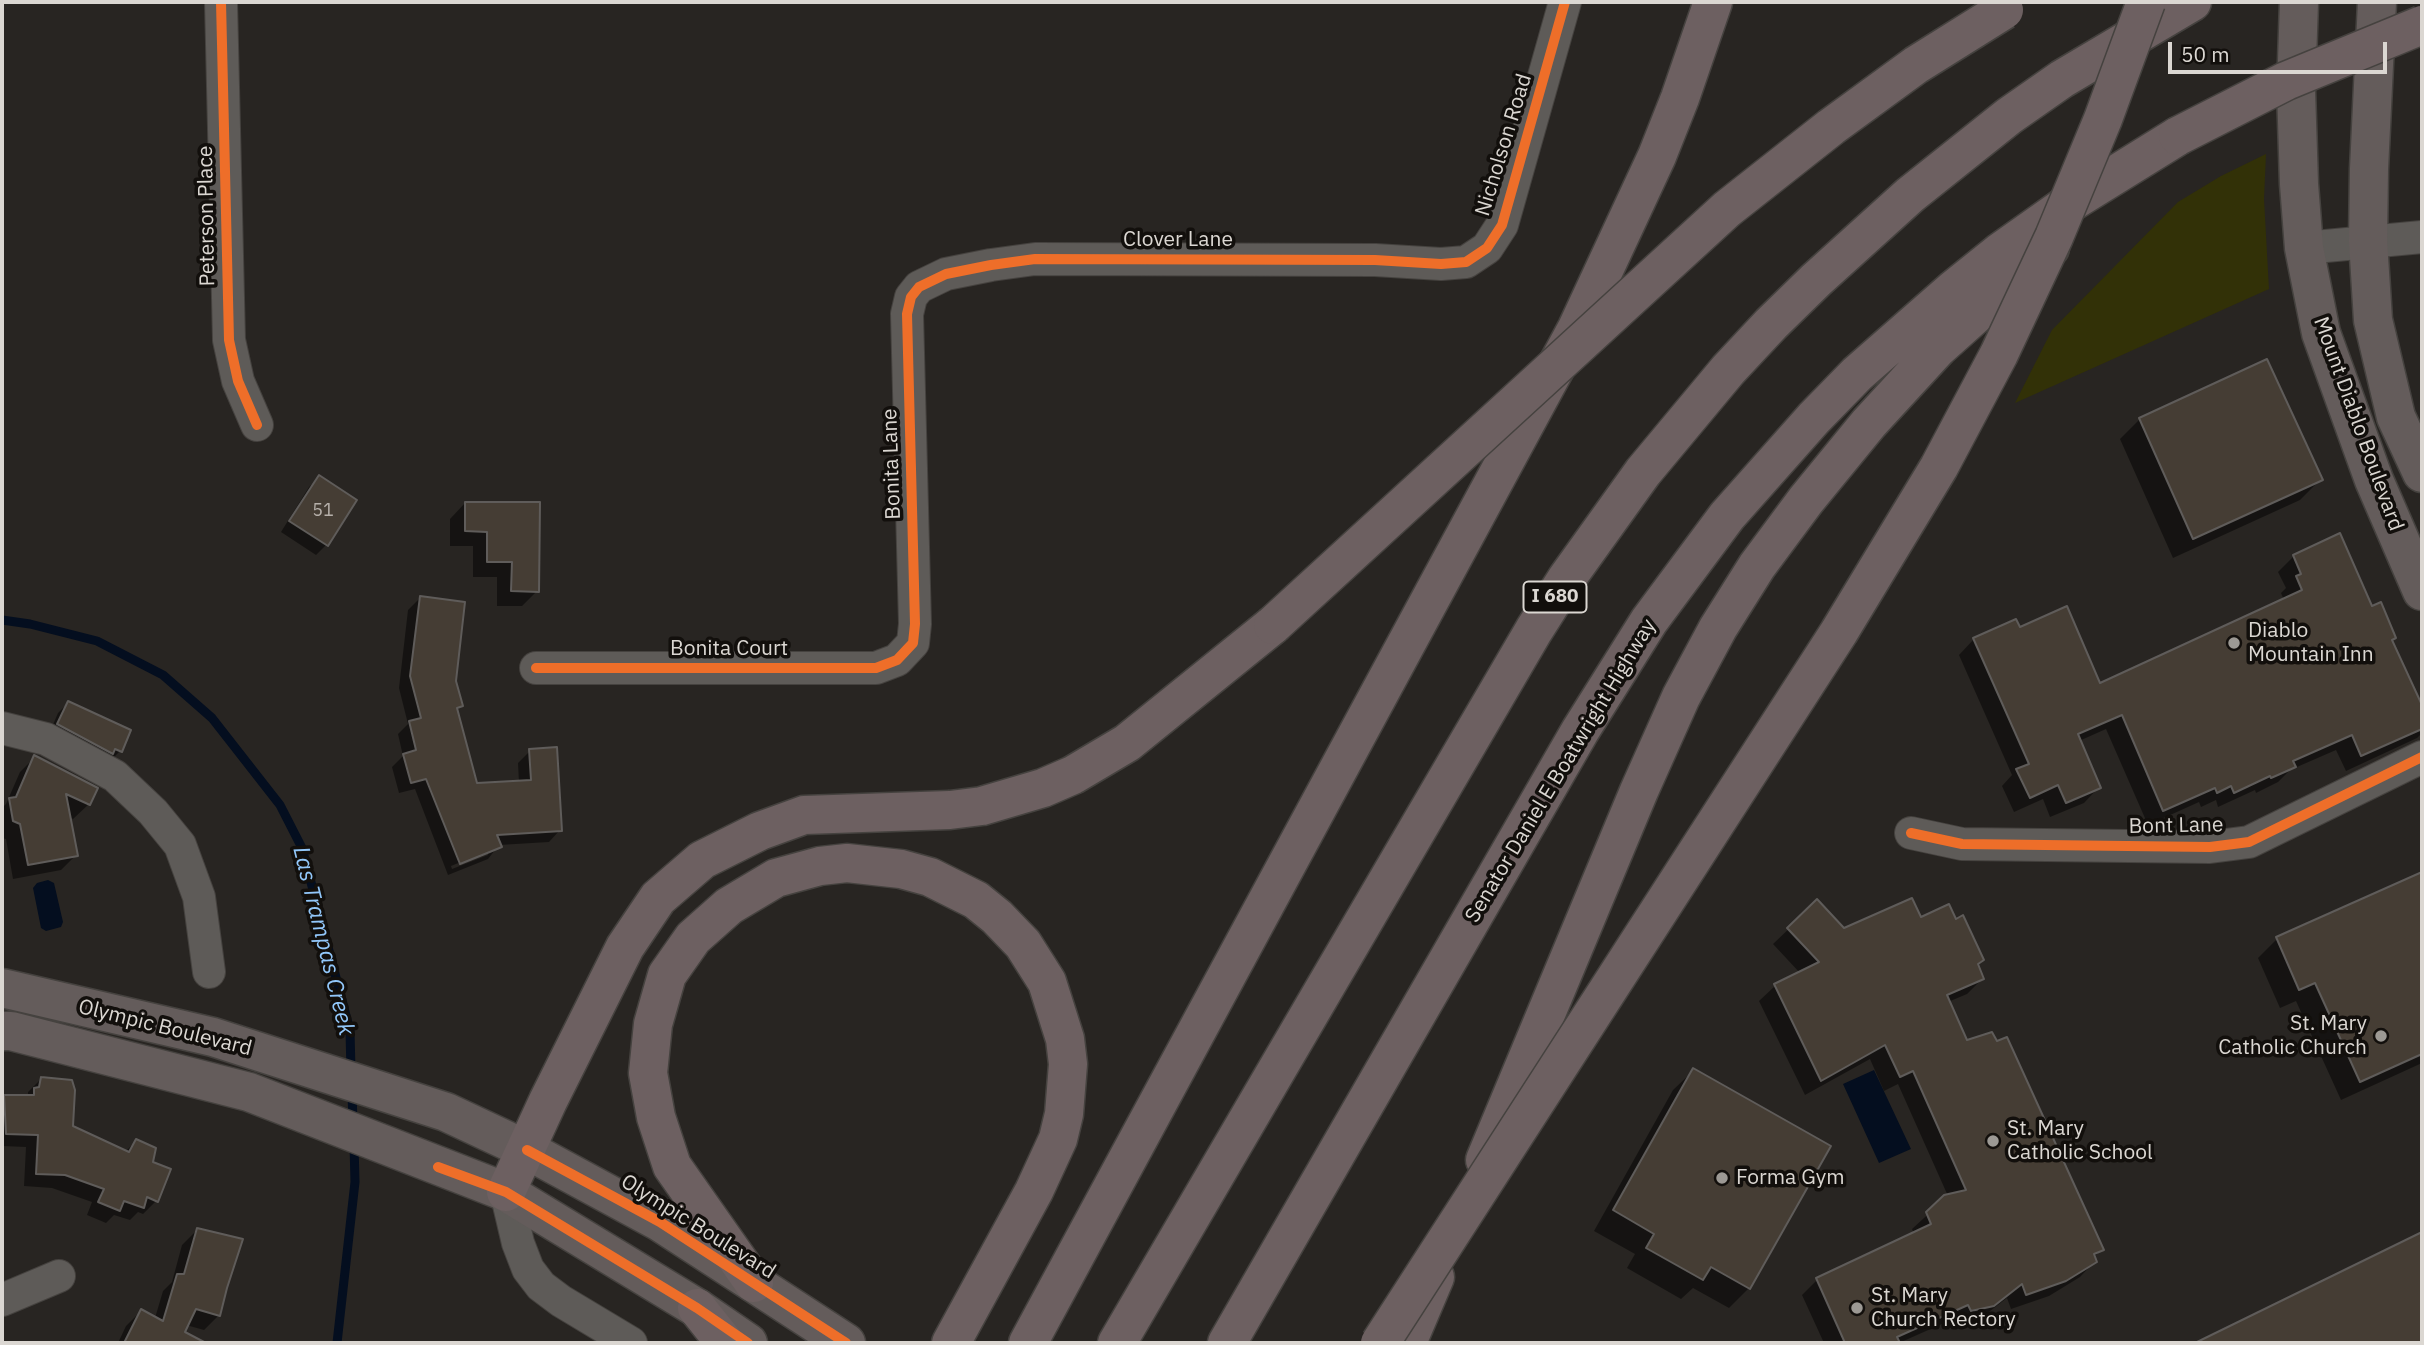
<!DOCTYPE html>
<style>
body{margin:0}
#map{position:relative;width:2424px;height:1345px;overflow:hidden;background:#282522;font-family:"IBM Plex Sans",sans-serif}
canvas{display:block}
.frame{position:absolute;inset:0;border:4px solid #dbd7d2;pointer-events:none}
.scale{position:absolute;left:2168px;top:42px;width:219px;height:32px;box-sizing:border-box;border:4px solid #dbd7d2;border-top:0;padding-left:9px;font-size:21px;line-height:24px;white-space:nowrap;color:#dbd7d2;-webkit-text-stroke:5px #120f0c;paint-order:stroke}
</style>
<div id="map">
<canvas width="2424" height="1345"></canvas>
<div class="frame"></div>
<div class="scale">50 m</div>
</div>
<script>
const context = document.querySelector('canvas').getContext('2d');
context.lineJoin = 'round';
function fillPath(path, color) {
  context.fillStyle = color;
  context.fill(path, 'evenodd');
}
function poly(rows) {
  const path = new Path2D();
  for (const r of rows) {
    path.moveTo(r[0], r[1]);
    for (let i = 2; i < r.length; i += 2) path.lineTo(r[i], r[i + 1]);
  }
  return path;
}
function strokePath(path, color, width, dash) {
  context.strokeStyle = color;
  context.lineWidth = width;
  context.lineCap = dash ? 'butt' : 'round';
  context.setLineDash(dash || []);
  context.stroke(path);
}
function drawText(font, color, halo, rows, align = 'center') {
  context.font = font + ' "IBM Plex Sans",sans-serif';
  context.lineWidth = 7;
  context.setLineDash([]);
  context.textBaseline = 'middle';
  context.strokeStyle = halo;
  context.fillStyle = color;
  for (const [text, x, y, turn = 0] of rows) {
    context.save();
    context.translate(x, y);
    context.rotate((+turn || 0) * Math.PI / 180);
    context.textAlign = isNaN(turn) ? turn : align;
    if (halo) context.strokeText(text, 0, 0);
    context.fillText(text, 0, 0);
    context.restore();
  }
}
fillPath(poly([
 [2266,154,2264,199,2269,289,2015,403,2052,330,2178,202,2221,176]
]), '#323107');
fillPath(poly([
 [48,880,54,883,63,922,61,927,46,931,41,928,33,888,37,883],
 [1874,1070,1911,1149,1879,1163,1843,1084]
]), '#040e1f');
fillPath(poly([
 [2140,419,2320,480,2300,500,2173,558,2120,439],
 [319,478,355,501,326,545,316,555,281,532,309,487],
 [465,503,537,591,522,606,497,606,497,577,473,577,473,546,450,546,450,519],
 [2294,556,2371,608,2394,638,2391,641,2420,706,2422,705,2422,733,2417,738,2346,771,2336,750,2290,770,2278,782,2256,793,2255,790,2218,807,2216,800,2201,807,2199,802,2148,825,2106,729,2079,741,2099,787,2084,803,2050,817,2043,799,2014,812,2002,786,2012,775,1959,655,1974,639,2019,629,2100,685,2284,600,2281,593,2286,588,2278,572],
 [420,598,454,681,461,706,456,711,476,785,519,783,518,763,530,751,560,830,549,842,499,845,488,859,448,875,415,789,399,793,392,767,403,756,398,734,408,724,399,688,408,610],
 [488,851,488,855,452,869,451,866],
 [68,703,129,731,120,751,110,761,49,734,58,713],
 [35,757,89,804,73,819,69,817,76,855,61,870,13,879,6,839,2,838,2,808,6,804,20,772],
 [2422,873,2422,1063,2341,1100,2296,1001,2280,1008,2258,958,2277,939],
 [1817,902,1843,930,1920,919,1955,921,1982,960,1977,965,1982,979,1967,994,1948,1002,1966,1043,2102,1249,2094,1257,2095,1261,2080,1277,2049,1296,2011,1309,2007,1298,1977,1321,1956,1325,1953,1319,1899,1343,1824,1343,1802,1295,1817,1280,1914,1234,1912,1229,1948,1196,1898,1084,1884,1091,1870,1059,1805,1095,1759,1001,1775,986,1800,973,1773,944],
 [1694,1070,1749,1288,1729,1308,1693,1288,1681,1299,1627,1268,1635,1254,1594,1231,1673,1090],
 [41,1079,71,1128,125,1152,136,1141,151,1163,169,1170,156,1201,143,1214,138,1212,130,1220,114,1215,106,1223,87,1215,92,1202,52,1188,24,1186,26,1147,2,1146,2,1099,4,1096,28,1097,28,1092],
 [197,1230,219,1315,204,1330,186,1325,178,1343,118,1343,126,1326,141,1311,155,1318,163,1291,172,1282,182,1245],
 [2422,1234,2422,1343,2199,1343]
]), '#0007');
strokePath(poly([
 [2,620,30,624,97,641,163,675,212,718,280,805,302,848,350,1031,351,1071],
 [352,1092,353,1123],
 [337,1343,355,1182,354,1144]
]), '#040e1f', 9);
const building = poly([
 [2267,359,2323,480,2193,539,2139,418,2267,359],
 [319,475,357,500,328,546,289,521,319,475],
 [465,502,540,502,539,592,511,591,512,562,487,562,487,532,465,531,465,502],
 [2340,533,2372,606,2381,602,2396,638,2392,640,2422,705,2422,729,2361,756,2352,735,2293,761,2296,767,2271,778,2270,776,2234,793,2231,786,2217,793,2215,788,2163,811,2122,715,2078,734,2101,788,2066,803,2058,785,2030,798,2016,769,2029,764,1973,638,2016,619,2020,627,2067,606,2100,683,2302,590,2296,576,2301,574,2293,555,2340,533],
 [420,596,465,602,456,681,463,706,457,708,477,783,531,780,529,749,557,747,562,831,497,835,502,847,460,864,426,779,411,783,403,754,416,750,409,721,421,718,410,676,420,596],
 [68,701,131,730,122,752,115,749,113,754,57,724,68,701],
 [34,755,98,788,90,805,66,794,78,856,28,865,20,824,13,821,9,798,16,797,34,755],
 [2422,872,2422,1054,2360,1082,2315,983,2299,990,2276,937,2422,872],
 [1912,898,1921,917,1949,904,1956,919,1963,915,1984,960,1978,964,1984,979,1947,995,1967,1040,1992,1032,1997,1041,2007,1037,2104,1250,2094,1254,2097,1262,2066,1281,2026,1295,2022,1284,1994,1306,1971,1311,1968,1305,1897,1337,1900,1343,1845,1343,1816,1278,1931,1224,1926,1212,1944,1195,1966,1190,1913,1071,1900,1077,1885,1045,1821,1081,1774,984,1819,962,1787,928,1817,899,1844,928,1912,898],
 [1693,1068,1831,1146,1750,1289,1711,1267,1703,1280,1646,1248,1654,1234,1613,1210,1693,1068],
 [41,1077,72,1080,75,1090,73,1126,129,1152,136,1139,156,1148,153,1162,171,1169,158,1202,147,1197,144,1208,124,1201,120,1211,98,1202,104,1189,65,1175,36,1174,38,1135,6,1134,4,1095,34,1095,34,1088,39,1087,41,1077],
 [197,1228,243,1239,227,1288,220,1316,196,1309,185,1332,206,1343,124,1343,141,1309,163,1321,177,1274,184,1274,197,1228],
 [2422,1232,2422,1343,2195,1343,2422,1232]
]);
fillPath(building, '#453d34');
strokePath(building, '#5f5c5a', 2);
const minor = poly([
 [221,2,229,340,238,381,257,425],
 [2304,248,2422,237],
 [536,668,876,668,897,660,913,643,915,624,907,314,911,297,919,287,946,274,991,265,1035,259,1375,260,1441,264,1466,262,1487,248,1502,225,1565,2],
 [2,728,46,739,115,776,153,812,180,845,199,897,209,972],
 [1911,833,1962,844,2210,847,2249,842,2422,757],
 [506,1192,518,1243,528,1269,541,1286,561,1301,631,1343],
 [2,1300,59,1276]
]);
const major = poly([
 [2299,2,2296,90,2299,184,2304,248,2321,333,2374,480,2422,591],
 [2377,2,2369,169,2368,241,2373,320,2396,417,2422,473],
 [2,988,213,1037,446,1112,527,1150,660,1222,846,1343],
 [2,1031,11,1031,249,1092,506,1192,697,1308,748,1343]
]);
const highway = poly([
 [1485,1160,1639,791,1681,697,1718,628,1757,566,1806,500,1869,423,1938,348,2050,248],
 [506,1192,548,1101,625,947,658,898,702,860,760,831,804,815,950,810,982,806,1043,788,1073,775,1127,743,1273,625],
 [754,1283,672,1166,656,1117,648,1073,653,1024,667,975,693,938,729,906,776,878,820,866,847,863,901,869,930,877,976,900,997,917,1023,944,1047,982,1065,1039,1068,1064,1064,1114,1058,1139,1034,1191,951,1343],
 [697,1308,725,1343],
 [1028,1343,1577,328,1657,156,1680,98,1713,2],
 [1117,1343,1534,630,1567,578,1643,472,1728,370,1771,324,1816,280,1910,195,2009,116,2062,79,2192,2],
 [1227,1343,1580,731,1649,621,1727,516,1814,418,1857,374,1954,289,2000,252,2065,206,2178,136],
 [1407,1343,1435,1277]
]);
strokePath(minor, '#45423f', 34);
strokePath(major, '#45423f', 41);
strokePath(highway, '#45423f', 41);
strokePath(minor, '#5e5b58', 32);
strokePath(major, '#645c5b', 38);
strokePath(highway, '#6d6061', 38);
const highwayBridge = poly([
 [2178,136,2286,81,2422,25],
 [1273,625,1727,209,1831,127,1916,65,2004,10],
 [1380,1343,1839,632,1939,467,1999,354,2054,237,2103,119,2146,2]
]);
strokePath(highwayBridge, '#45423f', 41, []);
strokePath(highwayBridge, '#6d6061', 38);
strokePath(poly([
 [221,2,229,340,238,381,257,425],
 [536,668,876,668,897,660,913,643,915,624,907,314,911,297,919,287,946,274,991,265,1035,259,1375,260,1441,264,1466,262,1487,248,1502,225,1565,2],
 [1911,833,1962,844,2210,847,2249,842,2422,757],
 [527,1150,660,1222,846,1343],
 [438,1167,506,1192,697,1308,748,1343]
]), '#ee6e29', 10);
for (const [x, y, r, color] of [
 [2234,643,7,"#9c9994"],
 [2381,1036,7,"#9c9994"],
 [1993,1141,7,"#9c9994"],
 [1722,1178,7,"#9c9994"],
 [1857,1308,7,"#9c9994"]
]) {
  const dot = new Path2D();
  dot.arc(x, y, r, 0, 2 * Math.PI);
  context.fillStyle = color;
  context.fill(dot);
  strokePath(dot, '#120f0c', 2.5);
}
drawText('18px', '#b6b0aa', null, [
 ["51",323,511]
]);
for (const [x, y, w] of [
 [1555,597,63]
]) {
  const box = new Path2D();
  box.roundRect(x - w / 2, y - 15.5, w, 31, 5);
  context.fillStyle = '#120f0c';
  context.fill(box);
  strokePath(box, '#dbd7d2', 2);
}
drawText('bold 19px', '#dbd7d2', null, [
 ["I 680",1555,597]
]);
drawText('21px', '#dbd7d2', '#120f0c', [
 ["Nicholson Road",1504,145,-73],
 ["Peterson Place",207,216,-91],
 ["Clover Lane",1178,240],
 ["Mount Diablo Boulevard",2358,424,70],
 ["Bonita Lane",892,464,-92],
 ["Bonita Court",729,649],
 ["Senator Daniel E Boatwright Highway",1561,771,-59],
 ["Bont Lane",2176,826,-1],
 ["Olympic Boulevard",165,1028,14],
 ["Olympic Boulevard",698,1227,32]
]);
drawText('21px', '#dbd7d2', '#120f0c', [
 ["Diablo",2248,631],
 ["Mountain Inn",2248,655],
 ["St. Mary",2367,1024,"right"],
 ["Catholic Church",2367,1048,"right"],
 ["St. Mary",2007,1129],
 ["Catholic School",2007,1153],
 ["Forma Gym",1736,1178],
 ["St. Mary",1871,1296],
 ["Church Rectory",1871,1320]
], 'left');
drawText('italic 23px', '#92c7fa', '#120f0c', [
 ["Las Trampas Creek",323,941,76]
]);
</script>
